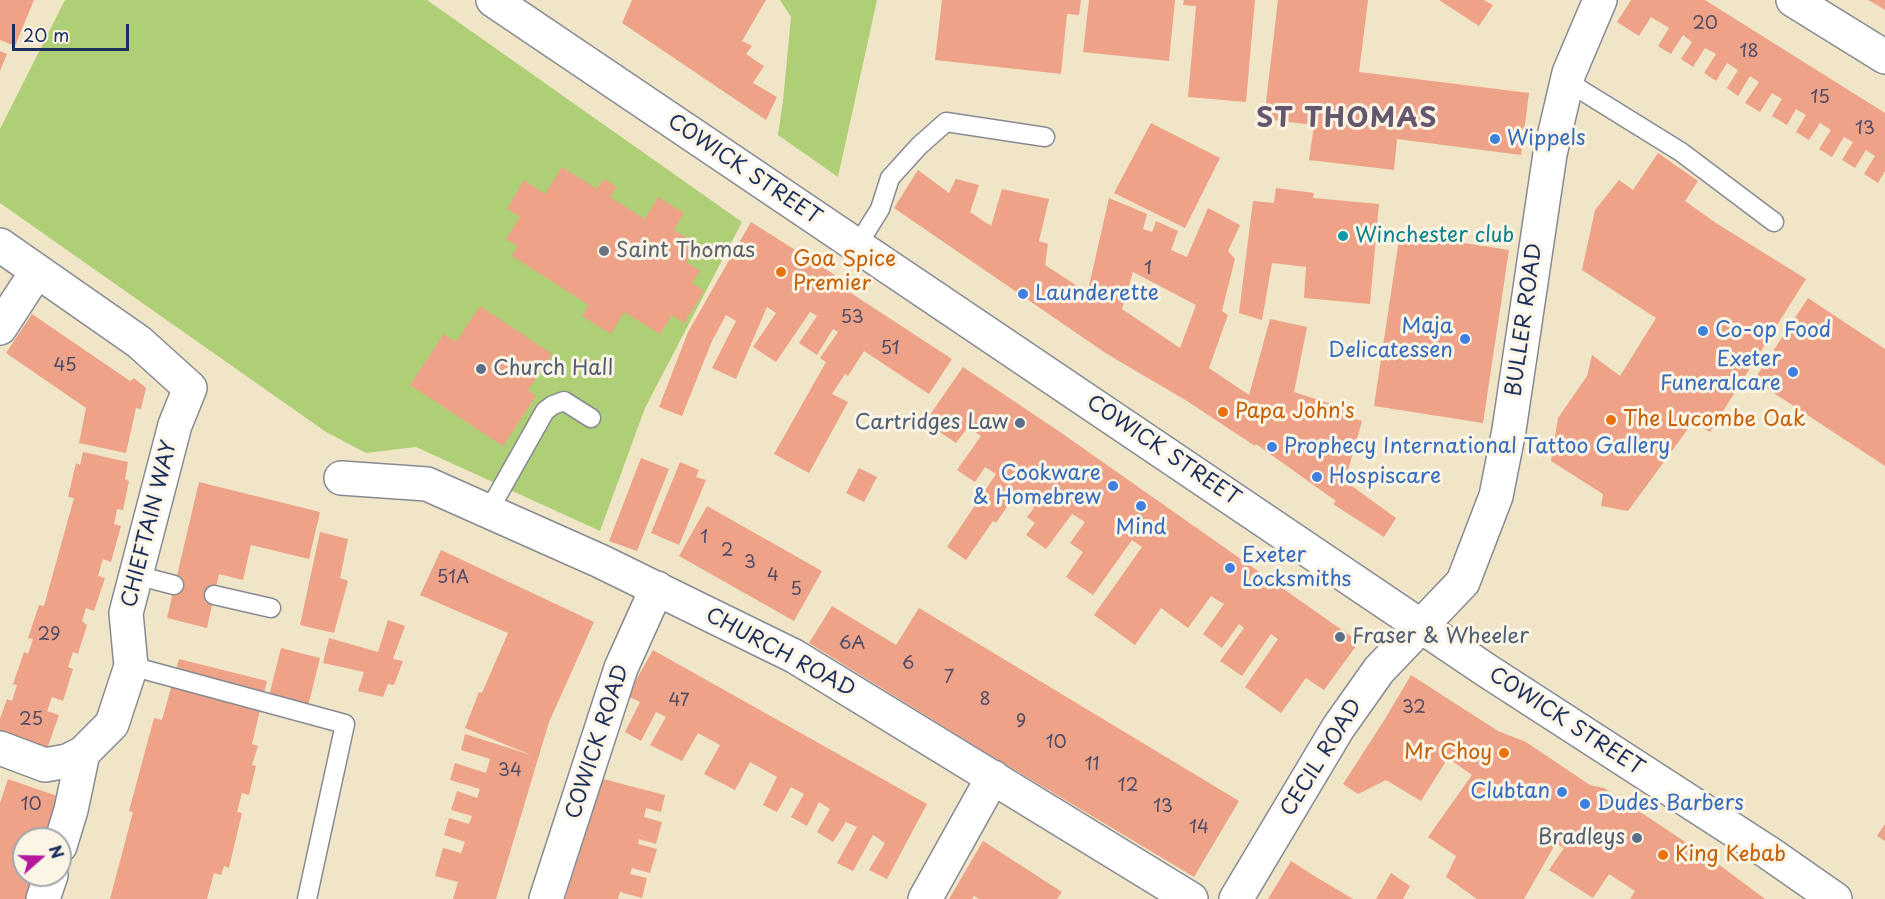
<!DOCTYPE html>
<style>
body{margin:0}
#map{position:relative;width:1885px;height:899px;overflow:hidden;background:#f1e5c8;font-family:"Playpen Sans",sans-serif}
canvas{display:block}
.north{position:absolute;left:12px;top:827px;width:60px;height:60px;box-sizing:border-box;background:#fcf5e5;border:2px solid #a2a6af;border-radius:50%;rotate:70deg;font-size:16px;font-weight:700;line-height:24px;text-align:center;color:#1b2f5e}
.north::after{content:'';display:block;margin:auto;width:21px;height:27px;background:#b5179e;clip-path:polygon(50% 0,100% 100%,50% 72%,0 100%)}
.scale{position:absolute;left:12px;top:24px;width:117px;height:27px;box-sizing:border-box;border:3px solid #1b2f5e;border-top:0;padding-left:8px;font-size:18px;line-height:21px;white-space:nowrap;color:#1b2f5e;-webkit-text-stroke:4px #fcf5e5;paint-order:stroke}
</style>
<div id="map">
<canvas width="1885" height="899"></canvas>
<div class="north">N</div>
<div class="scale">20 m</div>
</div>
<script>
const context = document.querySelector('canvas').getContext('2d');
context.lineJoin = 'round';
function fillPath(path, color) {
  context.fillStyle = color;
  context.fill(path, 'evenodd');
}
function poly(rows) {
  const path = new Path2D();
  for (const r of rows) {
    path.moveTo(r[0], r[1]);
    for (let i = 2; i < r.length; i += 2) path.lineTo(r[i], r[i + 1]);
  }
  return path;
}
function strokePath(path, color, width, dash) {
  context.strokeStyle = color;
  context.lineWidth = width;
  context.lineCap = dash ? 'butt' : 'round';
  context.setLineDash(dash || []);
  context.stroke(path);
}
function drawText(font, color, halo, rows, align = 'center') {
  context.font = font + ' "Playpen Sans",sans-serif';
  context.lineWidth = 6;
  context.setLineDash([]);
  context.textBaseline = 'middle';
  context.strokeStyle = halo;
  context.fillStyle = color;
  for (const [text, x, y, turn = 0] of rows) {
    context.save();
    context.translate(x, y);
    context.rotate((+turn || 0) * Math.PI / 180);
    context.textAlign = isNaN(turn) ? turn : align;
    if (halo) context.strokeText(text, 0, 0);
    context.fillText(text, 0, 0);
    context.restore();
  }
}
fillPath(poly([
 [65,0,427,0,742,222,645,408,600,531,416,447,366,453,326,432,0,203,0,129],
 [780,0,877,0,838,177,778,135,783,101,791,17]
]), '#afcf76');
fillPath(poly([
 [0,0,34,0,15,46,0,40],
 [632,0,766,0,742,41,752,46,746,54,764,66,753,83,777,97,766,120,622,23],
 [942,0,1081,0,1079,15,1067,14,1061,74,935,60],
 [1089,0,1175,0,1169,61,1083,52],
 [1184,0,1255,0,1246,102,1188,97,1196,6,1183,5],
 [1278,0,1368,0,1359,72,1529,93,1521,155,1397,139,1394,170,1309,160,1314,125,1264,119],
 [1439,0,1484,0,1493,5,1479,26],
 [1631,0,1705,0,1885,113,1885,171,1878,183,1864,174,1875,156,1866,150,1855,168,1842,160,1853,142,1844,137,1832,157,1819,149,1831,130,1820,123,1809,140,1796,132,1806,115,1796,109,1787,125,1772,116,1782,99,1772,93,1760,112,1745,103,1759,82,1750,76,1738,96,1727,88,1738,70,1727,63,1716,81,1704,73,1716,54,1705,48,1693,67,1681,59,1692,42,1683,35,1671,54,1658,46,1669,28,1651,17,1639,36,1617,22],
 [1868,0,1885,0,1885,10,1877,5],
 [0,51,7,54,0,71],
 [1151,123,1220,158,1185,228,1114,193],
 [1658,153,1698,181,1685,201,1716,223,1806,279,1710,432,1693,422,1628,511,1601,506,1603,494,1551,461,1558,418,1587,376,1592,355,1620,376,1656,318,1582,270,1595,210,1619,180,1633,190],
 [562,167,597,189,604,179,617,187,610,197,645,219,658,197,684,213,674,230,697,244,686,262,700,271,692,283,704,291,684,323,672,315,660,334,624,312,611,334,582,316,589,305,512,256,518,246,506,239,520,217,507,209,524,180,545,194],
 [918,170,949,193,956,179,979,185,970,212,991,226,1002,189,1049,199,1039,241,1048,244,1045,265,1085,291,1089,286,1109,198,1147,214,1143,229,1152,232,1156,221,1178,231,1171,250,1187,257,1208,208,1240,225,1228,251,1235,259,1222,311,1228,315,1209,368,1249,395,1270,319,1307,327,1294,392,1344,408,1342,415,1362,421,1345,481,1396,518,1384,537,1333,504,1336,501,1256,444,1255,446,1187,401,1107,354,894,208],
 [1133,272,1196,305,1180,348,1122,309],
 [1276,188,1314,193,1313,198,1379,204,1370,304,1304,298,1306,267,1272,263,1262,320,1239,313,1253,201,1274,203],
 [751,222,835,275,831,280,952,359,929,394,864,351,848,376,845,374,832,394,848,402,809,473,774,454,826,362,820,358,838,332,833,329,817,355,799,343,817,316,810,312,776,362,753,347,776,313,767,307,736,379,712,368,736,321,726,315,712,341,682,416,659,407,688,332],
 [1400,233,1509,250,1483,423,1374,406],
 [1808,298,1885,349,1885,466,1754,380],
 [480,306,552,354,528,390,536,396,503,446,410,385,444,334,456,342],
 [32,314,130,381,134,378,146,388,141,409,136,408,126,453,79,443,86,408,6,353],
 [963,367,1060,432,1359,642,1324,690,1306,678,1281,713,1245,687,1278,639,1271,634,1242,676,1220,661,1244,628,1239,624,1222,648,1203,634,1224,604,1211,596,1188,628,1161,608,1135,645,1094,615,1142,547,1132,540,1093,595,1066,577,1083,552,1070,543,1085,522,1072,514,1046,549,1026,535,1035,523,1027,517,1034,508,1015,495,996,523,993,521,966,560,947,547,996,474,985,467,975,482,957,470,981,436,968,427,956,443,925,422],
 [83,452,128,462,125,479,129,481,123,510,117,509,114,524,121,526,111,562,103,559,98,576,105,578,94,611,86,608,82,621,87,625,78,654,73,652,68,667,73,669,63,701,52,697,47,711,59,715,47,749,0,733,0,719,7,699,12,701,17,685,13,684,24,652,28,654,33,639,28,638,39,605,44,606,74,498,68,497,76,463,80,465],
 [641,458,669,469,637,551,609,541],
 [680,462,699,470,696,477,706,480,679,545,651,533],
 [859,468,877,477,864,502,846,493],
 [199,482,320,512,309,559,251,545,243,580,219,574,207,628,167,618],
 [707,506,822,571,794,621,679,556],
 [320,532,348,539,340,578,348,581,334,633,300,625],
 [441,550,594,622,549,722,496,899,453,899,458,882,435,876,443,848,461,853,465,842,444,835,449,818,469,824,472,816,451,810,457,791,477,798,480,789,450,780,455,763,486,773,490,759,461,750,465,734,531,755,465,728,479,692,482,693,508,633,420,595],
 [832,606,896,645,919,608,1239,801,1194,877,980,749,809,643],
 [388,620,405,626,393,659,403,661,394,685,388,684,383,697,358,691,364,672,323,663,329,638,378,652],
 [281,648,320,658,306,714,267,704],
 [653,650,927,804,887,879,869,870,885,843,873,835,853,871,837,863,857,827,846,822,833,842,817,832,830,809,819,802,807,826,791,817,804,794,791,787,777,812,763,805,777,777,750,762,735,790,704,774,720,745,698,733,682,761,650,745,666,717,656,712,641,741,625,732,640,702,627,696],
 [179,659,267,681,252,744,258,746,252,765,256,766,249,795,242,793,237,812,242,813,229,868,224,866,221,875,214,873,207,899,110,899,133,812,129,811,154,718,162,720],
 [1411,675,1498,731,1526,742,1590,785,1604,788,1717,863,1765,899,1630,899,1635,891,1609,874,1593,898,1549,870,1564,848,1556,843,1524,899,1477,899,1446,877,1456,856,1428,837,1472,775,1448,758,1421,801,1386,780,1358,794,1343,784,1385,719],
 [8,779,60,797,46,839,24,839,24,875,34,875,26,899,0,899,0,803],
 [603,779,665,795,661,812,646,808,644,817,662,822,656,844,639,839,638,844,657,849,650,873,632,868,630,874,647,878,642,898,620,892,618,899,565,899],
 [1885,824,1885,841,1877,836],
 [983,841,1062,892,1057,899,979,899,974,896,972,899,949,899],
 [1291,861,1316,877,1353,899,1268,899],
 [1391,873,1410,886,1403,899,1376,899]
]), '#eea288');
const lane = poly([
 [1568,82,1681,152,1774,222],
 [857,246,880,209,890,178,919,146,946,122,1045,137],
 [488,512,545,411,553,405,564,401,591,418],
 [136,575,174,585],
 [214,595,271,608],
 [131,666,345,724,307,899]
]);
const street = poly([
 [1793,0,1885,57],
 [0,245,139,342,190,388,175,425,126,613,131,666,112,724,83,753,67,761,45,765,0,748],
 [0,328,37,271],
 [341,478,427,484,600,561,794,656,1191,899],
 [60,846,71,810,83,753],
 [43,899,51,875],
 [546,899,621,668,657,588],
 [925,899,993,777],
 [1236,899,1338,728,1379,670,1463,582,1496,496,1509,430,1550,154,1569,73,1600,0]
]);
const secondary = poly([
 [493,0,1486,670,1769,853,1835,899]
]);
strokePath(lane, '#868a93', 21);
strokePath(street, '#868a93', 36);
strokePath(secondary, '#868a93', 36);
strokePath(lane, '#fff', 18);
strokePath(street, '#fff', 33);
strokePath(secondary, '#fff', 33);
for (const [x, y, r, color] of [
 [1495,139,6,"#3f7fe0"],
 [1343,236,6,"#0f9aa8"],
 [604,251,6,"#6b7280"],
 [781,272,6,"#e8710a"],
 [1023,294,6,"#3f7fe0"],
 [1703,331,6,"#3f7fe0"],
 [1465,339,6,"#3f7fe0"],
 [481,369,6,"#5c6f8a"],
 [1793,372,6,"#3f7fe0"],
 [1223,412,6,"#e8710a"],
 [1611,420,6,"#e8710a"],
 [1020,423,6,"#5c6f8a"],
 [1272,447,6,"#3f7fe0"],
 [1317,477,6,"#3f7fe0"],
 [1113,486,6,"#3f7fe0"],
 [1141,506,6,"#3f7fe0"],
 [1230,568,6,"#3f7fe0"],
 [1340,637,6,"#5c6f8a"],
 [1504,753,6,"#e8710a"],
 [1562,792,6,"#3f7fe0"],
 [1585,804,6,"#3f7fe0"],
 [1637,838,6,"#5c6f8a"],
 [1663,855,6,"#e8710a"]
]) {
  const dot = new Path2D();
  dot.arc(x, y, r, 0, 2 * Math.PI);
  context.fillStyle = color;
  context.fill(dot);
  strokePath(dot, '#fcf5e5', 2);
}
drawText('18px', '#504c68', null, [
 ["20",1705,24],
 ["18",1749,52],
 ["15",1820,98],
 ["13",1865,129],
 ["1",1148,269],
 ["53",852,318],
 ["51",890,349],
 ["45",65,366],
 ["1",704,538],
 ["2",727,551],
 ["3",750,563],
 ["4",773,576],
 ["51A",453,578],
 ["5",796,590],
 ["29",49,635],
 ["6A",852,644],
 ["6",908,664],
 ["7",949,678],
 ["8",985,700],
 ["47",679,701],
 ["32",1414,708],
 ["25",31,720],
 ["9",1021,722],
 ["10",1056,743],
 ["11",1092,765],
 ["34",510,771],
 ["12",1128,786],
 ["10",31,805],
 ["13",1163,807],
 ["14",1199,828]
]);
drawText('21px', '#366cbe', '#fcf5e5', [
 ["Wippels",1507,139],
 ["Launderette",1035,294],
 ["Maja",1453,327,"right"],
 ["Delicatessen",1453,351,"right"],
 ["Co-op Food",1715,331],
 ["Exeter",1781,360,"right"],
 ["Funeralcare",1781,384,"right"],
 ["Prophecy International Tattoo Gallery",1284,447],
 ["Cookware",1101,474,"right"],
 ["& Homebrew",1101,498,"right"],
 ["Hospiscare",1329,477],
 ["Mind",1141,528,"center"],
 ["Exeter",1242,556],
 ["Locksmiths",1242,580],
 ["Clubtan",1550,792,"right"],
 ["Dudes Barbers",1597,804]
], 'left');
drawText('21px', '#1b2f5e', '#fcf5e5', [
 ["COWICK STREET",744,170,34],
 ["BULLER ROAD",1525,320,-82],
 ["COWICK STREET",1163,451,34],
 ["CHIEFTAIN WAY",150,524,-76],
 ["CHURCH ROAD",780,653,28],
 ["COWICK STREET",1566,722,33],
 ["COWICK ROAD",598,742,-72],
 ["CECIL ROAD",1322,758,-58]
]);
drawText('21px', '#0d838f', '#fcf5e5', [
 ["Winchester club",1355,236]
], 'left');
drawText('21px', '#5b616d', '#fcf5e5', [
 ["Saint Thomas",616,251]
], 'left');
drawText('21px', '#c56008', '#fcf5e5', [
 ["Goa Spice",793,260],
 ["Premier",793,284],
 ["Papa John's",1235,412],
 ["The Lucombe Oak",1623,420],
 ["Mr Choy",1492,753,"right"],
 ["King Kebab",1675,855]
], 'left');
drawText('21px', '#4e5e75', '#fcf5e5', [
 ["Church Hall",493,369],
 ["Cartridges Law",1008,423,"right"],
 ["Fraser & Wheeler",1352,637],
 ["Bradleys",1625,838,"right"]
], 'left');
context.letterSpacing = '1.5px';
drawText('bold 27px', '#65576d', '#fcf5e5', [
 ["ST THOMAS",1347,120]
]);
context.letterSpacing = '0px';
</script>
